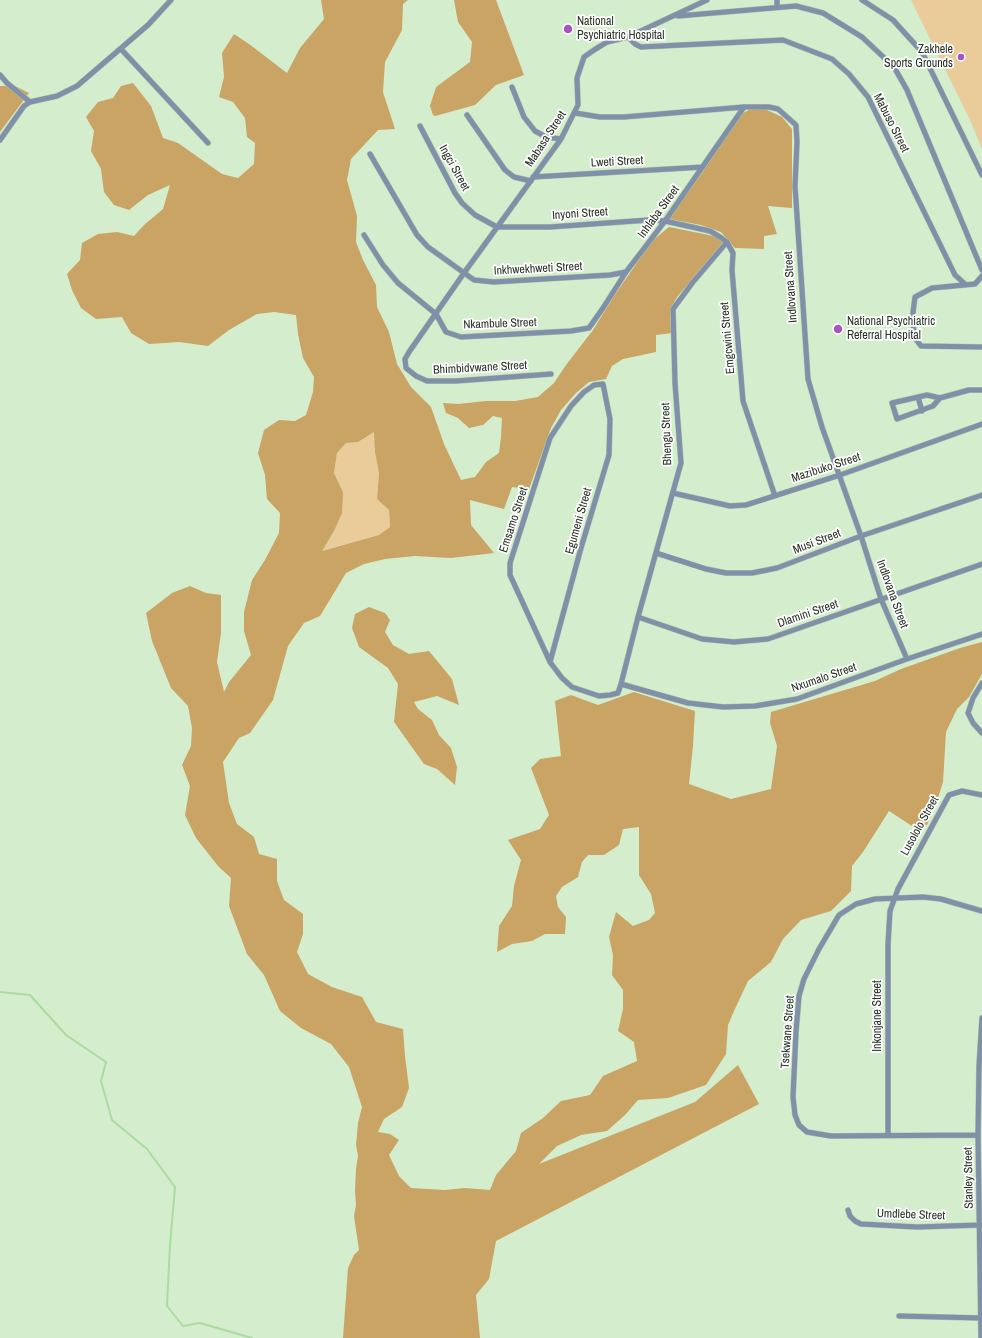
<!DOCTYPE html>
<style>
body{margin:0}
canvas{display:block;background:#d3edcd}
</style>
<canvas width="982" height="1338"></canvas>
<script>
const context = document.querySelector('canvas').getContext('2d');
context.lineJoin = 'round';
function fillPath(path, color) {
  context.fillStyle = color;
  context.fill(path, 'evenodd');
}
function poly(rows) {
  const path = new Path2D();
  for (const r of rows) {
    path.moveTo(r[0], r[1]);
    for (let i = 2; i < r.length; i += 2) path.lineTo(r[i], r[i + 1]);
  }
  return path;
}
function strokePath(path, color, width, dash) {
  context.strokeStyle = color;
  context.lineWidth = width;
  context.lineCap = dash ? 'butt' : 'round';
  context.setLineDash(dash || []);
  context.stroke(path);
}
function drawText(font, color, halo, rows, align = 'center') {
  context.font = font + ' "Archivo Narrow",sans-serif';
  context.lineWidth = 3.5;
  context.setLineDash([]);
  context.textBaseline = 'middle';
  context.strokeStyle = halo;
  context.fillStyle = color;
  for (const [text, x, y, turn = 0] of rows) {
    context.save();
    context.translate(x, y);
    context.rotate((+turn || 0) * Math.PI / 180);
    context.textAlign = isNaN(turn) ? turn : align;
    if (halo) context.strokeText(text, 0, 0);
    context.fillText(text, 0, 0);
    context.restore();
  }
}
fillPath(poly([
 [911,0,982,0,982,149,970,120],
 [375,431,375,452,379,473,377,499,389,510,390,527,379,535,321,551,334,531,343,492,334,473,337,453,346,443,358,442]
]), '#eacc9b');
fillPath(poly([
 [321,0,408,0,403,4,402,30,385,62,383,92,395,129,378,130,351,159,347,180,357,216,356,242,363,260,376,285,377,307,389,332,397,364,411,387,431,407,444,444,461,480,475,477,486,462,499,453,501,437,502,418,493,416,483,425,469,428,458,418,446,413,443,403,458,404,486,401,515,401,538,397,554,383,566,365,593,330,614,296,652,241,669,227,709,235,718,238,724,243,677,297,671,308,670,316,672,333,656,335,656,352,623,359,612,366,606,379,589,382,576,393,561,410,551,428,529,489,512,487,504,509,470,500,471,525,494,553,451,558,415,556,385,559,364,564,346,573,320,616,304,623,288,646,273,700,250,733,239,738,223,762,229,803,237,824,254,837,259,854,277,859,277,881,284,900,303,914,303,934,297,952,308,974,332,987,362,997,376,1022,403,1029,405,1056,409,1088,402,1107,384,1119,378,1132,390,1134,399,1140,389,1155,399,1176,411,1188,445,1190,465,1188,490,1190,496,1175,516,1151,521,1133,543,1118,561,1101,590,1095,603,1076,637,1061,634,1042,618,1031,623,1009,623,990,612,975,613,955,609,937,616,912,633,926,649,920,655,913,651,894,639,875,639,827,623,829,619,845,604,855,588,855,582,862,578,877,562,887,556,896,558,907,566,917,565,934,545,934,532,941,512,944,497,952,499,926,512,906,514,886,521,860,508,840,540,829,549,815,531,768,540,759,561,756,555,701,571,695,598,705,634,692,695,711,693,746,689,784,731,799,771,789,777,746,770,723,771,712,875,681,901,669,960,648,982,642,982,674,969,697,957,709,946,732,943,782,937,801,927,825,915,828,889,811,863,852,852,866,851,891,831,911,801,920,783,939,771,962,748,981,734,1011,728,1025,726,1054,706,1085,668,1098,638,1100,625,1115,607,1131,581,1135,557,1146,539,1164,695,1102,738,1065,759,1104,496,1241,489,1279,476,1295,480,1338,343,1338,348,1268,354,1255,359,1250,354,1216,356,1205,355,1191,356,1169,358,1156,356,1145,358,1123,362,1107,349,1067,331,1044,301,1028,280,1011,264,975,247,954,229,906,231,878,218,866,196,838,185,815,190,786,182,765,191,746,192,728,188,706,171,688,152,641,146,613,172,593,190,586,206,593,221,595,221,633,217,662,224,692,229,682,251,655,244,631,244,612,252,580,265,560,279,533,280,513,267,499,265,475,258,453,264,430,279,420,295,421,306,415,313,392,314,377,303,358,298,334,296,315,274,312,257,314,229,330,208,346,179,342,149,344,131,333,122,317,96,319,81,308,72,290,67,274,80,260,82,243,98,234,117,232,134,236,144,225,163,209,170,185,148,195,129,210,114,205,104,192,101,169,91,151,94,131,86,117,98,102,113,98,121,86,133,83,151,106,163,138,178,143,222,174,238,178,254,164,255,143,247,137,245,118,233,102,219,97,224,77,222,53,234,34,249,44,287,73,300,48,324,19],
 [374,432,375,452,379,473,377,499,389,510,390,527,379,535,322,551,334,531,342,513,343,492,334,473,337,453,346,443,358,442],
 [454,0,496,0,524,75,496,85,475,105,435,116,433,115,430,106,436,87,470,62,472,42,458,22],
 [0,86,15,86,29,93,0,132],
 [751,109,767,110,782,117,792,129,792,208,768,206,777,234,764,236,764,249,735,248,721,232,701,225,669,219,704,170,739,115],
 [369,607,385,613,390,620,385,632,393,645,409,654,429,651,452,679,459,705,437,696,414,702,418,709,432,720,439,735,451,748,457,767,455,785,437,769,424,764,394,722,398,684,388,668,359,647,352,628,355,614]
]), '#caa464');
strokePath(poly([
 [0,992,30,995,66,1035,106,1062,101,1081,112,1120,147,1149,175,1187,170,1245,167,1306,183,1326,200,1323,252,1338]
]), '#abdba0', 2);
const minor = poly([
 [777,0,777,7],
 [862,0,893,20,922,52,982,175],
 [678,16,796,6,823,13,862,37,894,67,907,90,982,270],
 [628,37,635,44,641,47,783,40,832,59,849,74,868,97,955,275,965,284],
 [121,49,208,143],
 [0,75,7,83,30,102],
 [512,87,524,117,535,131,546,137,561,139],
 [575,113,600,117,624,117,744,107,769,107,778,109,796,125,797,142,795,186,808,379,822,427,861,536,881,599,907,659],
 [467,115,505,170,514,177,531,181],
 [420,126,455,193,462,203,475,215,497,227,550,227,649,220,665,221,710,231,720,237,727,242,733,253,732,270,743,401,775,496],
 [0,140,24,106,30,102,57,96,77,86,148,25,171,0],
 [370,154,417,235,428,247,474,280,494,282,610,275,626,272],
 [533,177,703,167],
 [364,235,383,265,398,283,436,314,446,332,461,337,571,331,589,328,603,308,626,272,665,221,744,107],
 [982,276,975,284,932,288,915,297,912,320,915,338,921,346,982,347],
 [551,374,456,381,427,381,416,376,406,368,405,359,409,352,464,273,561,139,578,105,577,78,584,57,594,50,607,42,628,37,707,0],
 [918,397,922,411],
 [940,398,933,406,897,419,892,403,927,395,940,398,969,390,982,390],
 [673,493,730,506,746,505,840,475,982,424],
 [656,553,706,569,726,573,752,573,777,568,861,536,982,495],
 [638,617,702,639,734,642,768,639,982,564],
 [550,662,581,548,609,455,610,419,603,384,594,385,584,392,571,406,550,438,510,563,510,575,550,662,562,678,572,687,599,696,610,695,618,693,621,684,638,617,681,463,675,383,673,309,693,282,727,242],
 [982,683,973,698,968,713,973,723,982,733],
 [621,684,688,703,723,707,755,706,797,699,907,659,982,634],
 [888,1135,888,944,890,911,898,889,949,795,962,791,982,795],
 [978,1135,831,1136,807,1132,799,1125,795,1115,793,1097,796,1032,799,996,804,979,819,949,839,915,856,904,875,899,923,897,941,899,982,911],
 [848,1210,850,1216,855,1221,861,1224,917,1227,980,1225],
 [899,1316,981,1318],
 [981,1338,978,1135,979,1066,982,1018]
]);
strokePath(minor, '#b1c7ab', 6);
strokePath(minor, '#8090a9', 5);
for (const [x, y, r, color] of [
 [568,29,5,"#aa52bf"],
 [961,57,4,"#aa52bf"],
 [838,329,5,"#aa52bf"]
]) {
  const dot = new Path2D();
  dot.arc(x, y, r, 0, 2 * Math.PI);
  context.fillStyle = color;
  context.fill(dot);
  strokePath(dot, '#fff', 1.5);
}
drawText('12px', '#273124', '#fff', [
 ["National",577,22],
 ["Psychiatric Hospital",577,36],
 ["Zakhele",953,50,"right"],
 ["Sports Grounds",953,64,"right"],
 ["National Psychiatric",847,322],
 ["Referral Hospital",847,336]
], 'left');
drawText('12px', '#273124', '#fff', [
 ["Mabuso Street",891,123,63],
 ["Mabasa Street",546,139,-57],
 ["Lweti Street",617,162,-3],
 ["Ingci Street",454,168,61],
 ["Inhlaba Street",659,212,-54],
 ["Inyoni Street",580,214,-4],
 ["Inkhwekhweti Street",538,269,-3],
 ["Indlovana Street",791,287,-94],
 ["Nkambule Street",500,324,-2],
 ["Emgcwini Street",728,338,-95],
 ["Bhimbidvwane Street",480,368,-3],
 ["Bhengu Street",667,434,-92],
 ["Mazibuko Street",826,468,-18],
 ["Emsamo Street",514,520,-72],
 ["Egumeni Street",579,521,-74],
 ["Musi Street",817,542,-21],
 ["Indlovana Street",892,594,70],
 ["Dlamini Street",808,614,-19],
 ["Nxumalo Street",824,678,-19],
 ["Lusololo Street",920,826,-61],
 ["Inkonjane Street",878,1016,-90],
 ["Tsekwane Street",788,1032,-86],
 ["Stanley Street",969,1178,-91],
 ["Umdlebe Street",911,1215,2]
]);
</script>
